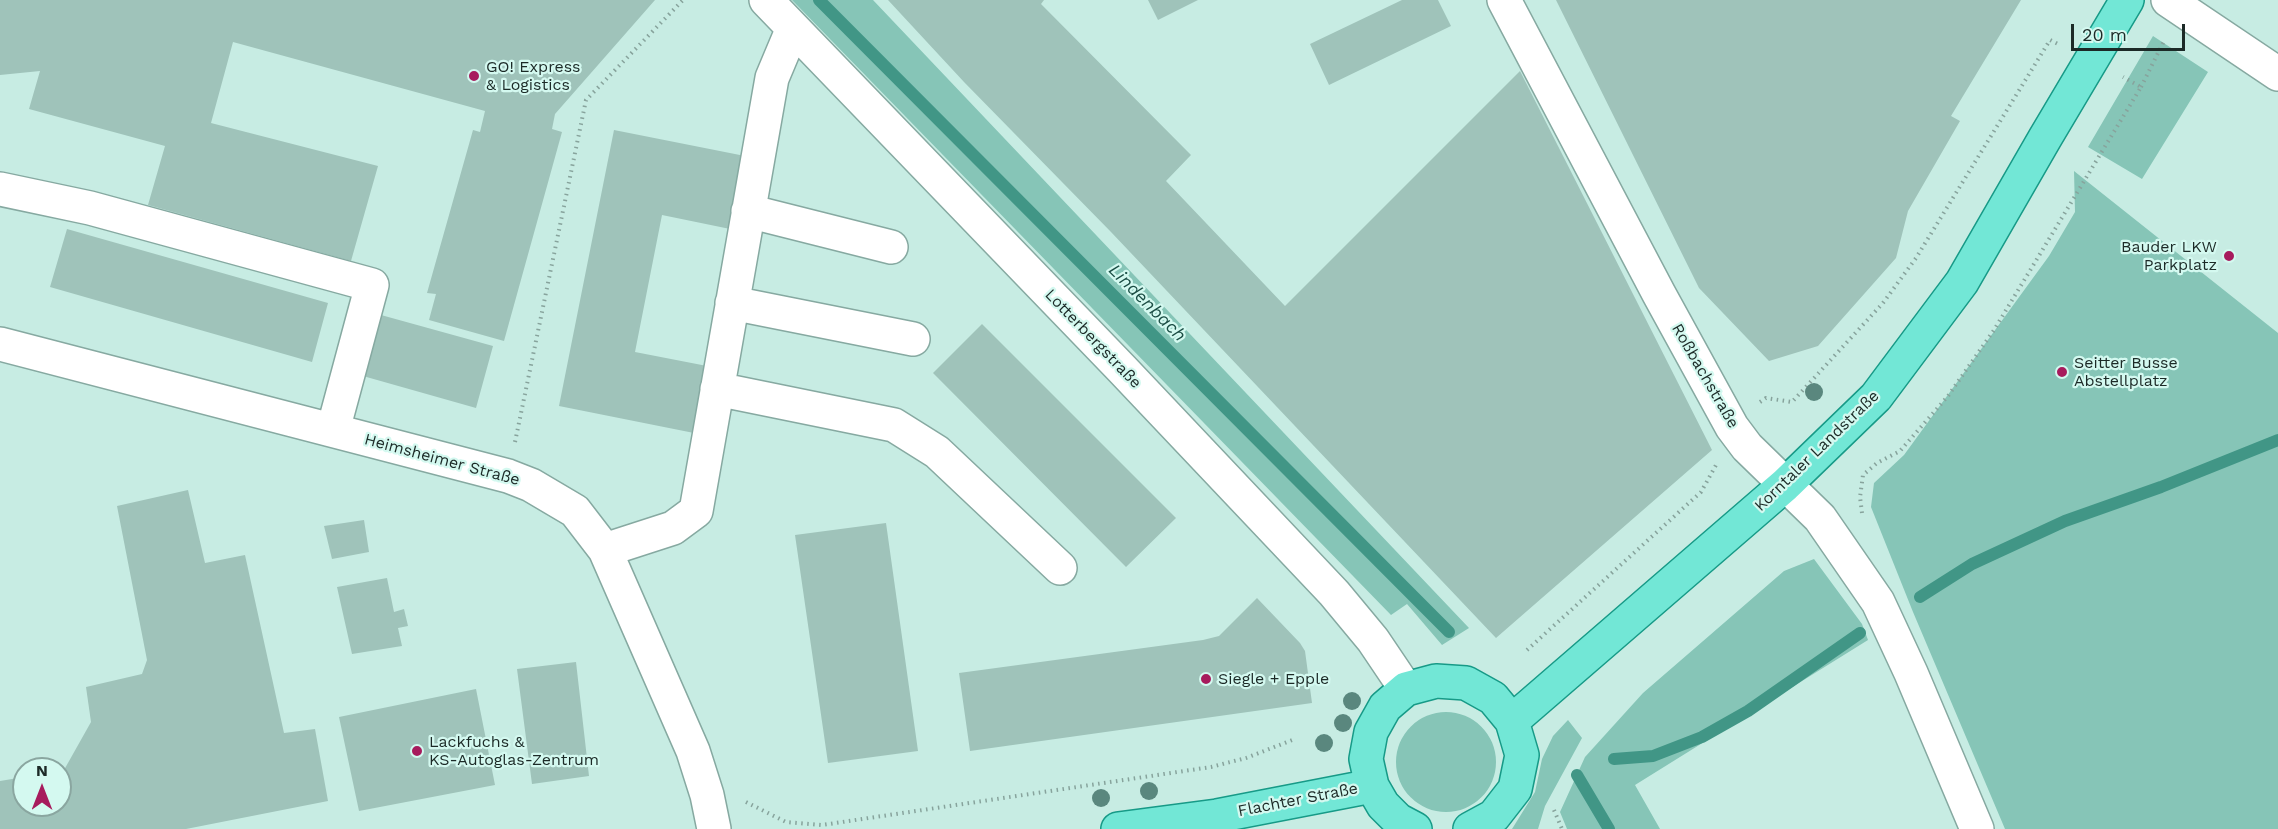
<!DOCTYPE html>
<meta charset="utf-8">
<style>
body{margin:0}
#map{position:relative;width:2278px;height:829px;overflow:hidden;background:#c7ece3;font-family:"Work Sans",sans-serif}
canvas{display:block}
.north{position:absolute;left:12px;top:757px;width:60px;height:60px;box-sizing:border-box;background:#d4f9f0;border:2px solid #8aa6a0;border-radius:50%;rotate:0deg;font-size:16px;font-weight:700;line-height:24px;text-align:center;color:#1c2a27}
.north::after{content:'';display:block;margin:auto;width:21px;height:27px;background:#a71b5d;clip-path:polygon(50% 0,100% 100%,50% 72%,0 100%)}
.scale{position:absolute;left:2071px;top:24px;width:114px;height:27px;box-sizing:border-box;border:3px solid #1c2a27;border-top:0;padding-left:8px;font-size:18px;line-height:21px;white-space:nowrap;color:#1c2a27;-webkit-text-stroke:4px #d4f9f0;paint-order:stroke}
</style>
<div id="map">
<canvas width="2278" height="829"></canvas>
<div class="north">N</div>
<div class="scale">20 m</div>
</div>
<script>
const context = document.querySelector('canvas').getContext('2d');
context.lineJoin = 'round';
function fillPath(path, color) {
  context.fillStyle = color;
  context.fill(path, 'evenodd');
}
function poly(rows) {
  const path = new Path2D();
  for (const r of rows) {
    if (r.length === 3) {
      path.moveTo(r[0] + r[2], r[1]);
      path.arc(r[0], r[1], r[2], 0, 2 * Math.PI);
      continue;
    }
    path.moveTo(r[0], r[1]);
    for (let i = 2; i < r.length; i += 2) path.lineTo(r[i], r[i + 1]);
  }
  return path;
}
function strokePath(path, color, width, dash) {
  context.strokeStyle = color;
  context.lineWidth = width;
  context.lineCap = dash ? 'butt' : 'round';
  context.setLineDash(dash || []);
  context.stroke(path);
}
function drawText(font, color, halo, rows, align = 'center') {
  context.font = font + ' "Work Sans",sans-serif';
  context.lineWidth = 4.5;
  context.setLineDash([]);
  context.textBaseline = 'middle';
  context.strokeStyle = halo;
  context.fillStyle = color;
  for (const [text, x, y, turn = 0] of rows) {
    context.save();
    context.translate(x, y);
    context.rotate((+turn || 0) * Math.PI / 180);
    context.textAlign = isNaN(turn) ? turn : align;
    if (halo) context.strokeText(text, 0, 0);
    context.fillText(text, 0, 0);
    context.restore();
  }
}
fillPath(poly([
 [792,0,873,0,1469,628,1442,645,1407,604,1391,615],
 [2153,36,2208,72,2142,179,2088,147],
 [2074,171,2278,333,2278,829,2005,829,1913,612,1871,507,1874,483,1904,455,2049,256,2075,212],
 [1814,559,1862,624,1868,640,1635,785,1660,829,1567,829,1560,812,1585,757,1643,693,1784,571],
 [1446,762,50],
 [1568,720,1582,738,1545,806,1538,829,1512,829,1535,792,1542,759,1553,736]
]), '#86c5b7');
strokePath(poly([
 [819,0,1449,632],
 [1920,597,1972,564,2065,521,2161,487,2278,440],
 [1614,759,1653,756,1702,737,1748,711,1860,633],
 [1577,775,1609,829]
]), '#419686', 12);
fillPath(poly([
 [0,0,655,0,555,114,552,129,562,132,504,341,429,320,436,294,427,293,473,130,480,132,485,111,233,42,211,123,378,166,351,261,148,205,165,146,29,109,40,71,0,75],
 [888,0,1044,0,1041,4,1191,155,1166,181,1285,306,1520,71,1712,450,1496,638,1111,232,964,82],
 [1148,0,1198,0,1158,20],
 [1402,0,1438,0,1451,26,1329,85,1310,44],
 [1556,0,2021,0,1951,116,1960,121,1908,211,1896,258,1818,346,1769,361,1699,288],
 [614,130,750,157,735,230,662,215,635,352,707,366,694,433,559,406],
 [67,229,328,303,312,362,50,287],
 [381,315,493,346,476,408,363,376],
 [982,324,1176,518,1126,567,933,373],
 [188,490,205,563,245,555,284,733,315,729,328,801,186,829,0,829,0,781,24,777,24,805,60,805,60,771,64,770,91,722,86,687,142,674,147,660,117,506],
 [364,520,369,552,332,559,324,526],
 [886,523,918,751,828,763,795,535],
 [387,578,394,612,404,609,408,626,398,628,402,646,352,654,337,587],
 [1257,598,1300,643,1305,651,1312,703,970,751,959,673,1203,640,1219,636],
 [576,662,589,776,532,784,517,669],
 [476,689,495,785,359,811,339,717]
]), '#9fc3ba');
const minor = poly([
 [766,0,1122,369,1334,593,1373,640,1406,689],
 [1504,0,1659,294,1732,427,1747,447,1820,518,1878,602,1911,673,1977,829],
 [2168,0,2278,74],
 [0,189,90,208,372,285,333,430],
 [748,211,891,247],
 [732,303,913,339],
 [0,344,508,476,531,485,575,511,605,550,693,751,707,795,714,829],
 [717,389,894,425,937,452,1060,568],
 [605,550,673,528,696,511,772,78,793,28]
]);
const major = poly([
 [1512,721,1785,485,1876,397,1962,282,2045,138,2127,0],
 [1118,829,1217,816,1372,786],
 [1415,829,1398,820,1383,805,1372,786,1366,759,1371,732,1385,707,1406,689,1436,681,1466,683,1493,698,1512,721,1522,755,1515,789,1494,816,1470,829]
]);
strokePath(minor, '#86a9a1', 36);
strokePath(major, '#179a87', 36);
strokePath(poly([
 [2141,87,2165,39],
 [1760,402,1766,398,1792,402,1883,303,1916,258,2050,40,2060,45],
 [515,442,586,100,683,0],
 [1862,513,1860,497,1863,475,1877,463,1900,451,1948,396,1994,330,2141,87,2123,77],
 [1527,650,1701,492,1716,465],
 [746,802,786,822,822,825,1211,767,1246,758,1295,739],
 [1554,810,1562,829]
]), '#87a39c', 4, [1.5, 4.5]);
strokePath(minor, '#fff', 33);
strokePath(major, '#72e7d6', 33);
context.fillStyle = '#5a877e';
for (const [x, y] of [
 [1814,392],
 [1352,701],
 [1343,723],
 [1324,743],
 [1149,791],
 [1101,798]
]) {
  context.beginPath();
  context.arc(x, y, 9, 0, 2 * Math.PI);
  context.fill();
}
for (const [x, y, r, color] of [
 [474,76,6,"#a71b5d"],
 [2229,256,6,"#a71b5d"],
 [2062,372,6,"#a71b5d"],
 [1206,679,6,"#a71b5d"],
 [417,751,6,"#a71b5d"]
]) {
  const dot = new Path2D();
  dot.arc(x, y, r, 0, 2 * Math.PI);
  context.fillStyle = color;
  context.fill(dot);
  strokePath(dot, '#d4f9f0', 2);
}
drawText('16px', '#1c2a27', '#d4f9f0', [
 ["GO! Express",486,67],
 ["& Logistics",486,85],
 ["Bauder LKW",2217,247,"right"],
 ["Parkplatz",2217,265,"right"],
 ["Seitter Busse",2074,363],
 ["Abstellplatz",2074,381],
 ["Siegle + Epple",1218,679],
 ["Lackfuchs &",429,742],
 ["KS-Autoglas-Zentrum",429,760]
], 'left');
drawText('16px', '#1c2a27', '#d4f9f0', [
 ["Lotterbergstraße",1093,339,46],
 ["Roßbachstraße",1705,376,60],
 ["Korntaler Landstraße",1817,451,-44],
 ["Heimsheimer Straße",442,460,15],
 ["Flachter Straße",1298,800,-11]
]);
drawText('italic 18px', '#1b4d44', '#d4f9f0', [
 ["Lindenbach",1147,303,45]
]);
</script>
